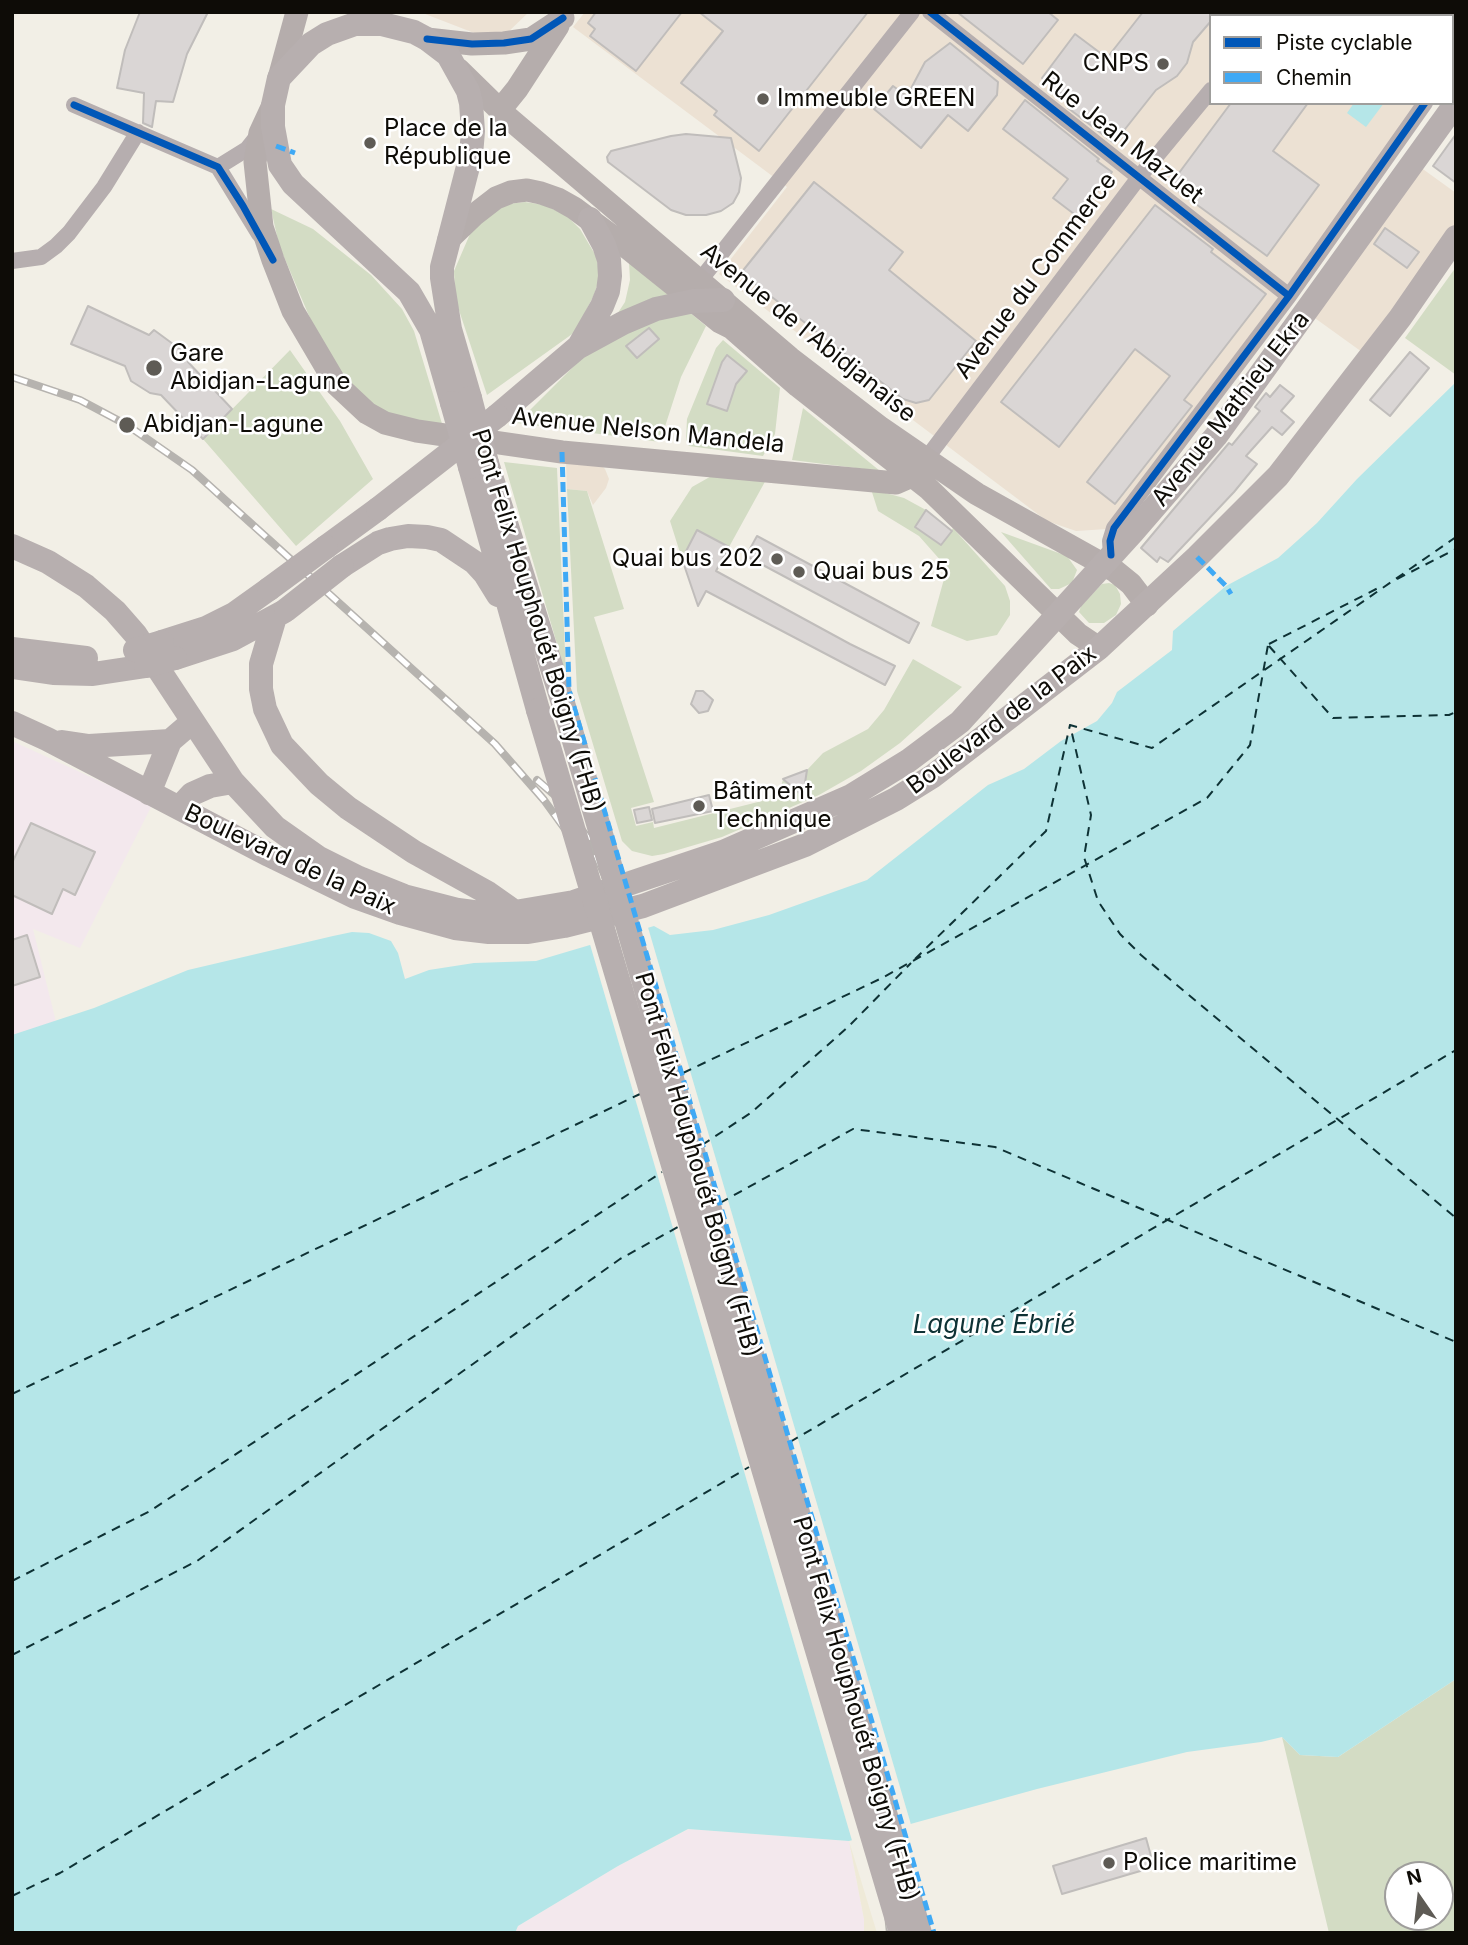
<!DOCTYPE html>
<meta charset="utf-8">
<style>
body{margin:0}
#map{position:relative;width:1468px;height:1945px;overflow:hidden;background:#f2efe6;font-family:Inter,sans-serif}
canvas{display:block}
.frame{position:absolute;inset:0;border:14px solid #0e0c07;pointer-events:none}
.legend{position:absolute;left:1209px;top:14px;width:245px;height:91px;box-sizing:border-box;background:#fff;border:2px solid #9f9e9c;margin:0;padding:9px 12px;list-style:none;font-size:21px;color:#0e0c07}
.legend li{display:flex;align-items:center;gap:14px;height:35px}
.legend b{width:35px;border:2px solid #9f9e9c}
.north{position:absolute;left:1384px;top:1861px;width:70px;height:70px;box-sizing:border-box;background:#fff;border:2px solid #9f9e9c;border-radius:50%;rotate:346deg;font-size:19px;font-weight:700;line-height:28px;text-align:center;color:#0e0c07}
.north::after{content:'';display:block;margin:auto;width:24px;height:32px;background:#5e5b55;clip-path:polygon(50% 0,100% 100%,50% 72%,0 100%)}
</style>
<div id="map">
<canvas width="1468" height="1945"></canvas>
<div class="frame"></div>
<ul class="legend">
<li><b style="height:9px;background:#0057b8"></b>Piste cyclable</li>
<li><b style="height:9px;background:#3fa9f5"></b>Chemin</li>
</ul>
<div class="north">N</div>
</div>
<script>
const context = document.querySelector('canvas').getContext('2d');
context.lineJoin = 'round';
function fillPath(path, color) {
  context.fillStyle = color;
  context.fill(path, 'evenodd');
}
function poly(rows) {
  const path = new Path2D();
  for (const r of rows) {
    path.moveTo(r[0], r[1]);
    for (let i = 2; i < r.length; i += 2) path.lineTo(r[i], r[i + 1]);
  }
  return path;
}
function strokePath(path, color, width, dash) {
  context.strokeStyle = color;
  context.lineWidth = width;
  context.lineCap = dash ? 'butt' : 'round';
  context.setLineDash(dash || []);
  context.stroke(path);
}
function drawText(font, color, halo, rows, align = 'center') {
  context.font = font + ' Inter,sans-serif';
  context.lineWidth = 5;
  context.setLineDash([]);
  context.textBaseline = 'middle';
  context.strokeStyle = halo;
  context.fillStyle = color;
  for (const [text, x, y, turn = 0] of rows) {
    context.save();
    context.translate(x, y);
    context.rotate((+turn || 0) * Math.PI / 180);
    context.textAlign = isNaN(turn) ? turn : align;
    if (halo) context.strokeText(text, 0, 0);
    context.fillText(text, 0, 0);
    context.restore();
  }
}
fillPath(poly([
 [420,12,529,12,505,35,482,36],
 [585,12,1456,12,1456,59,1452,64,1452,16,1211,16,1211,103,1422,103,1107,529,1076,531,1047,521,719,274,787,187,573,27],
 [1420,167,1456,193,1456,223,1362,352,1312,316],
 [566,461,599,463,605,469,609,479,606,488,593,505,587,491,567,489]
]), '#ece1d3');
fillPath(poly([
 [12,741,152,805,80,948,33,929,56,1022,12,1035],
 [689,1829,849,1841,864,1919,864,1933,515,1933,518,1926,618,1866]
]), '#f3e8ed');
fillPath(poly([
 [849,1841,877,1933,864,1933,864,1919]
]), '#efead8');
fillPath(poly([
 [525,202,545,205,567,216,580,229,596,256,600,276,594,295,575,332,487,395,455,298,454,271,470,234,485,217,508,204],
 [271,209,313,229,371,275,402,309,414,331,443,427,384,413,355,397,329,363,279,245],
 [629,262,706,326,681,377,660,442,517,423,601,339,625,302,630,280],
 [1456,267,1456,375,1405,338],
 [723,340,780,388,775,434,763,456,689,446,686,440,687,419,716,348],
 [290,350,340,421,373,479,296,546,203,439],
 [803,408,880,471,792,460],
 [504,462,557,468,566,675],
 [715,474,767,478,729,547,697,530,682,559,670,521,692,487],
 [567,489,587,491,624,609,594,617,654,802,631,808,636,826,653,822,654,828,762,801,781,787,783,779,803,796,807,770,823,753,868,729,884,710,913,659,962,687,900,743,861,771,819,795,722,837,664,854,652,856,632,851,622,841,577,691],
 [871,489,904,498,926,510,915,527,941,545,953,528,1005,586,1010,601,1010,615,997,635,967,641,931,626,944,579,942,562,919,536,878,511],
 [1001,532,1067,556,1077,570,1072,583,1059,589,1051,589],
 [1109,583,1115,585,1120,594,1121,604,1116,615,1104,623,1089,623,1079,612,1081,606,1102,584],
 [1456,1679,1456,1933,1329,1933,1282,1737,1300,1755,1338,1757],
 [1398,1875,1440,1875,1440,1917,1398,1917]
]), '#d3dcc4');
fillPath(poly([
 [1354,103,1384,103,1366,127,1347,113],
 [1456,382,1456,1679,1338,1757,1300,1755,1282,1737,1261,1742,1187,1752,1037,1789,849,1841,688,1829,618,1866,518,1926,515,1933,12,1933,12,1035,94,1008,188,970,333,936,352,932,369,933,391,941,398,953,405,979,429,970,474,963,536,961,654,926,670,935,713,930,769,915,867,880,988,785,1024,769,1061,741,1097,721,1112,703,1117,692,1172,650,1173,631,1226,586,1278,558,1317,523,1357,479]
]), '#b5e6e8');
fillPath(poly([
 [647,924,912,1828,853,1844,589,941]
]), '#f2efe6');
strokePath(poly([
 [1456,537,1152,748,1070,725,1091,815,1084,857,1098,901,1120,934,1141,955,1456,1218],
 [1397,579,1456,549],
 [1269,644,1382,586],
 [1269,646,1333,718,1449,715,1456,712],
 [915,959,1046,831,1070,725],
 [683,1073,882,978,1207,798,1250,745,1268,645],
 [702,1145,752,1112,848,1027,911,963],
 [720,1203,853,1129,995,1147,1456,1342],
 [12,1394,640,1094],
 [790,1442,1456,1050],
 [12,1581,150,1511,662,1172],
 [12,1655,197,1561,620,1259,678,1227],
 [12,1896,60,1873,749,1467]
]), '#0e3235', 2, [9, 7]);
const building = poly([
 [140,12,208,12,187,54,173,102,156,101,152,127,143,123,144,93,117,88,125,50,140,12],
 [596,12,682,12,636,71,590,36,595,29,588,23,596,12],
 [699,12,868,12,759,151,714,115,717,111,681,83,723,31,699,12],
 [957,12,1048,12,1058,20,1023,64,957,12],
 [1143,12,1217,12,1215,16,1211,16,1211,21,1193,42,1187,63,1177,76,1156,90,1114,143,1068,108,1072,102,1042,78,1075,34,1107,58,1143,12],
 [950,43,998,82,997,95,968,131,948,115,921,148,874,109,893,86,907,96,925,62,950,43],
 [1025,100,1099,159,1097,161,1112,172,1078,217,1053,198,1068,179,1003,129,1025,100],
 [1231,103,1308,103,1273,151,1319,185,1267,256,1170,185,1231,103],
 [686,134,731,138,741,178,739,192,733,203,721,211,706,215,686,215,671,210,608,162,607,157,611,151,671,136,686,134],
 [1456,134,1456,183,1433,166,1456,134],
 [814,182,903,252,889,270,976,341,929,400,916,403,903,399,741,273,814,182],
 [1155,205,1213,249,1211,252,1266,294,1184,400,1192,406,1115,504,1087,482,1170,376,1135,349,1059,447,1001,402,1155,205],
 [1385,228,1419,252,1407,268,1374,244,1385,228],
 [88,306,149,335,154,330,192,358,188,362,232,409,203,439,161,395,150,393,131,381,125,366,71,344,88,306],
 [649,328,659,339,637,358,626,346,649,328],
 [1410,352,1429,368,1390,416,1370,400,1410,352],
 [727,355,747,371,736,384,727,411,707,404,722,362,727,355],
 [1280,385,1294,396,1281,411,1294,422,1282,435,1272,427,1246,456,1257,464,1234,492,1168,562,1160,557,1157,562,1141,548,1229,443,1232,445,1260,411,1255,407,1266,393,1270,397,1280,385],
 [926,510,952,531,941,545,915,527,926,510],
 [697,530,729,547,716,571,850,644,895,666,885,685,706,591,698,606,682,559,697,530],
 [757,536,919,623,909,643,746,556,757,536],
 [696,691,703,691,713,700,708,711,699,713,691,704,696,691],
 [807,770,803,796,783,779,807,770],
 [709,795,713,811,655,823,652,809,709,795],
 [649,807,652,820,637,823,634,810,649,807],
 [31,823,95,852,75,895,63,889,52,914,12,895,12,863,31,823],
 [27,935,40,977,12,986,12,940,27,935],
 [1146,1838,1154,1867,1062,1894,1053,1866,1146,1838]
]);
fillPath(building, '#dad6d5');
strokePath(building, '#c0bdbb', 2);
strokePath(poly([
 [930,12,1289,296],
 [1338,12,1343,16],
 [1270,16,1273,12],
 [1452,64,1456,59],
 [74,105,218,167,259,234],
 [218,167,247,149,259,134],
 [12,261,41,257,56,246,69,233,104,187,138,132],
 [694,288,912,12],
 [926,459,1140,176,1211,90],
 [1111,555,1110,541,1114,528,1289,296,1425,103]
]), '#b6aeaf', 16);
strokePath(poly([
 [427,39,472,44,504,43,531,39,563,18],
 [459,70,505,115,790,358,881,428,977,494,1115,571,1131,584,1147,605],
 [279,78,297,12],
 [273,105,260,133,255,162,262,227,273,260,293,311,336,384,367,413,385,423,417,431,562,452,896,483,912,476,926,459],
 [500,110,517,89,558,26],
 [449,239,474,215,496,198,511,192,527,190,541,193,558,199,574,208,629,249,720,322,732,328,798,386,929,489,1078,634,1099,648]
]), '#b5adac', 23);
strokePath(poly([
 [579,346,602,306,608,291,610,276,609,260,604,245,590,219],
 [452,403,431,330,409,292,293,184,280,165,273,127,273,105,279,78,311,44,327,34,355,24,382,24,414,32,427,39,448,55,468,91,471,103,473,131,471,155,442,267,442,278,450,329,470,398],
 [497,416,577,348,623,323,656,309,694,301,723,300],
 [487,463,563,703],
 [470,467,538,710],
 [12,546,48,562,86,586,115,611,136,635,233,782,275,827,319,858,359,878,404,896,458,910,481,913,515,912,574,902,723,852,851,796,908,761,960,722,1133,532,1216,436,1456,103],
 [326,547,378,509],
 [342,566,378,543,390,539,408,536,427,537,441,540,474,562,485,574,498,595],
 [275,617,261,664,261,689,265,709,282,745,319,784,348,808,414,852,488,893,515,912],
 [162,642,206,628,234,614,269,589],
 [12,649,86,658],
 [175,658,233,639,283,612],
 [12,667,53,673,93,674,146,666],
 [12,723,47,739,269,855,355,897,400,913,455,928,489,932,528,932,564,926,643,906,805,845,896,799,933,776,1099,648,1197,557,1278,476,1400,318,1456,237],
 [62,742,89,746,170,741,191,723],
 [149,793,170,741],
 [179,808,192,794,210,786,233,782]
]), '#b7afaf', 24);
const rail = poly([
 [12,377,80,400,127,425,192,470,495,744,544,800,570,836,593,879,872,1845,887,1905,890,1933],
 [537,780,558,798,590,841,605,876,902,1902,905,1933]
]);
strokePath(rail, '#b6b3af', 8);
strokePath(rail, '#fff', 5, [16]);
strokePath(poly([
 [470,398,487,463],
 [452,403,470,467],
 [378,509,497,416],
 [269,589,326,547],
 [286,610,342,566],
 [135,650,162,642],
 [146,666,175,658],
 [563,703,920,1933],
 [538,710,901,1933]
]), '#b7afaf', 24);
strokePath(poly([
 [276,146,295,153],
 [562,452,569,690,934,1933],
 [1197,557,1226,586,1231,594]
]), '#3fa9f5', 5, [10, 5]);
strokePath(poly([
 [930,12,1289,296],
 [427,39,472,44,504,43,531,39,563,18],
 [74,105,218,167,243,206,273,260],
 [1111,555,1110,541,1114,528,1289,296,1425,103]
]), '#0057b8', 7);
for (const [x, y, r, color] of [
 [1163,64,7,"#5e5b55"],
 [763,99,7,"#5e5b55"],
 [370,143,7,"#5e5b55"],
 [154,368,9,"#5e5b55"],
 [127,425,9,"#5e5b55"],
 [777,559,7,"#5e5b55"],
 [799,572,7,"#5e5b55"],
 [699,806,7,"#5e5b55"],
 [1109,1863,7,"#5e5b55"]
]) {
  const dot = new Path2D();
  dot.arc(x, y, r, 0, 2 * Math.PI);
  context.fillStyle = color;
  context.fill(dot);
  strokePath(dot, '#fff', 2.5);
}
drawText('24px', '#0e0c07', '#fff', [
 ["CNPS",1149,64,"right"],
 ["Immeuble GREEN",777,99],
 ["Place de la",384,129],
 ["République",384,157],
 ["Gare",170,354],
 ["Abidjan-Lagune",170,382],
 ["Abidjan-Lagune",143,425],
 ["Quai bus 202",763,559,"right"],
 ["Quai bus 25",813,572],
 ["Bâtiment",713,792],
 ["Technique",713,820],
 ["Police maritime",1123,1863]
], 'left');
drawText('24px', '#0e0c07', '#fff', [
 ["Rue Jean Mazuet",1122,138,38],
 ["Avenue du Commerce",1036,276,-53],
 ["Avenue de l'Abidjanaise",808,333,39],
 ["Avenue Mathieu Ekra",1231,409,-52],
 ["Avenue Nelson Mandela",648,431,6],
 ["Pont Felix Houphouét Boigny (FHB)",537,621,73],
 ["Boulevard de la Paix",1002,720,-37],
 ["Boulevard de la Paix",290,860,25],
 ["Pont Felix Houphouét Boigny (FHB)",697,1165,74],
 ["Pont Felix Houphouét Boigny (FHB)",855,1709,74]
]);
drawText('italic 26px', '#0e3235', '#fff', [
 ["Lagune Ébrié",994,1325]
]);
</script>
